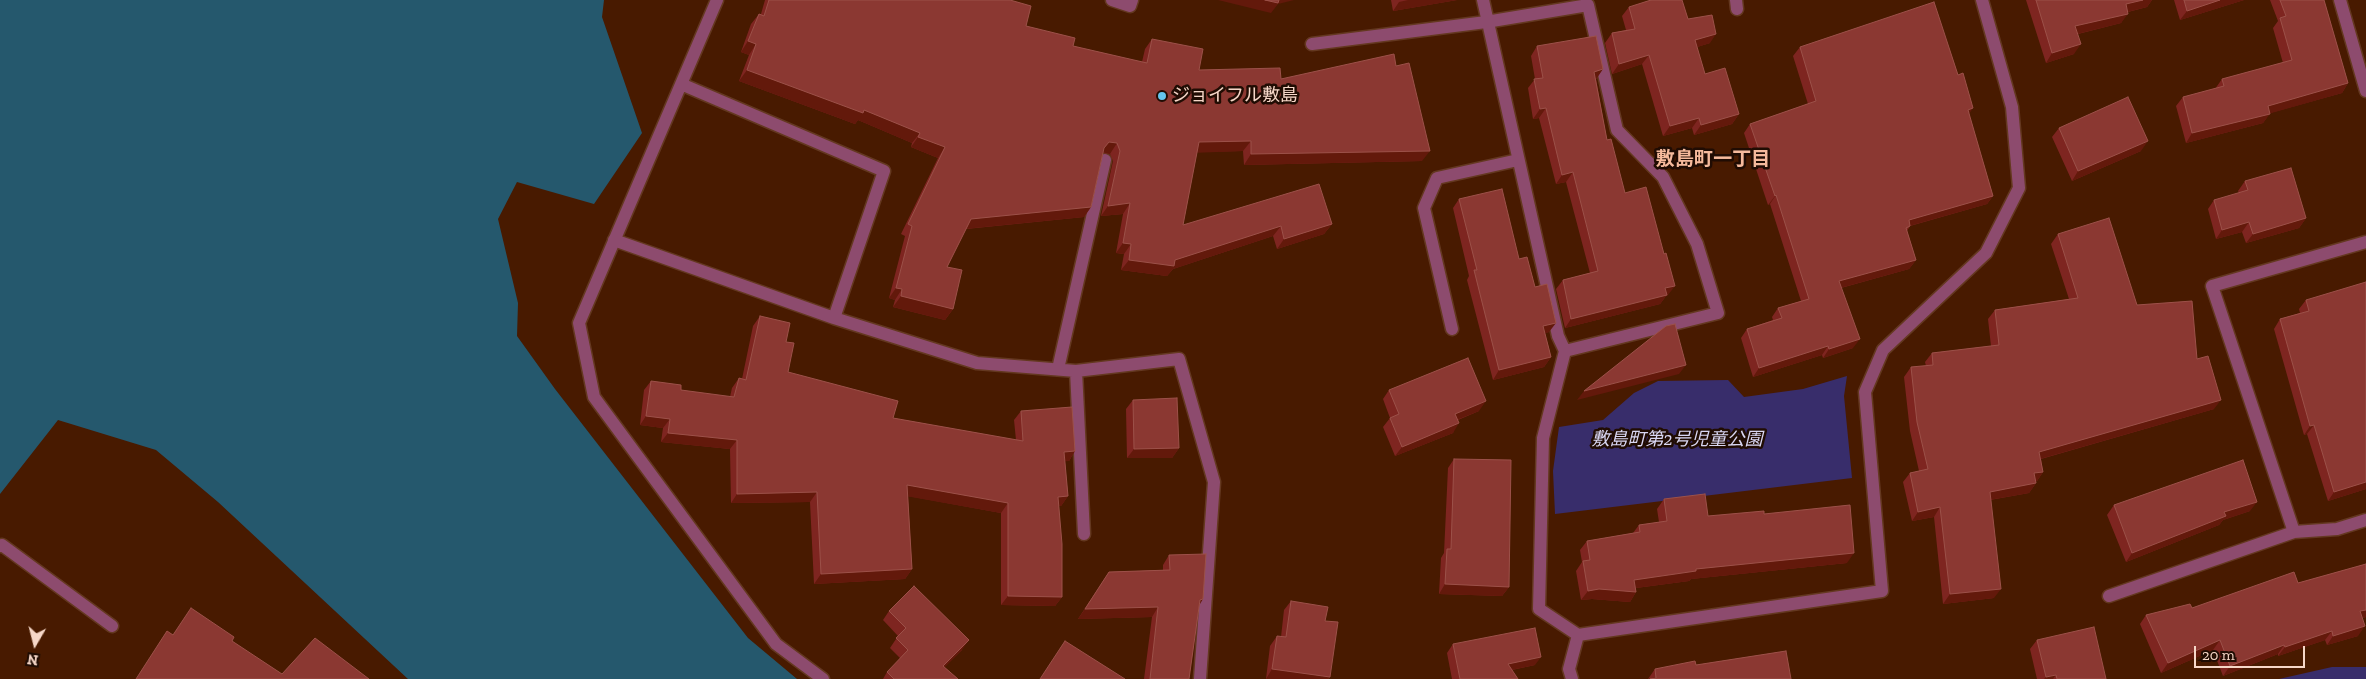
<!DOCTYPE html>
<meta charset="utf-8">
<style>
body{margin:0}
#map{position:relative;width:2366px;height:679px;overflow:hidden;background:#481a00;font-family:"Zilla Slab",serif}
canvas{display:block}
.north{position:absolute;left:10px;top:619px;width:50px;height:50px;-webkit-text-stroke:4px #200c03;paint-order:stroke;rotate:188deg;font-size:14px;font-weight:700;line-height:20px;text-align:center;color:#f6d7c8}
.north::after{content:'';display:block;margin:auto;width:18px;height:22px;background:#f6d7c8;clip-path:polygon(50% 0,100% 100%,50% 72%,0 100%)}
.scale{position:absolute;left:2194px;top:646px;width:111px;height:22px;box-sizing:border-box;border:2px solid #f6d7c8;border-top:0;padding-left:6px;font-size:15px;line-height:18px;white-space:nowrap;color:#f6d7c8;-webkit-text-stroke:4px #200c03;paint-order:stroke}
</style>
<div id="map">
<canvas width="2366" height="679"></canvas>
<div class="north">N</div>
<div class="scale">20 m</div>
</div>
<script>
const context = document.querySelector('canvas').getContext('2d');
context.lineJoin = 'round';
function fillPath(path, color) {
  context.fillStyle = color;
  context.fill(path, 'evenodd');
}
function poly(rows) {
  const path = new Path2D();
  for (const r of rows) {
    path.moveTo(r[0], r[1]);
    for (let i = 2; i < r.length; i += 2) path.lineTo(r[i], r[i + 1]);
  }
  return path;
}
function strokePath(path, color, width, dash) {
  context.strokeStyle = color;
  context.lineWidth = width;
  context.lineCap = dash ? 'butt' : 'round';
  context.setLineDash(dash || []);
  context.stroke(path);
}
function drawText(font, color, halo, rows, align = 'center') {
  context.font = font + ' "Zilla Slab","Noto Sans JP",serif';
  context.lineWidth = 5;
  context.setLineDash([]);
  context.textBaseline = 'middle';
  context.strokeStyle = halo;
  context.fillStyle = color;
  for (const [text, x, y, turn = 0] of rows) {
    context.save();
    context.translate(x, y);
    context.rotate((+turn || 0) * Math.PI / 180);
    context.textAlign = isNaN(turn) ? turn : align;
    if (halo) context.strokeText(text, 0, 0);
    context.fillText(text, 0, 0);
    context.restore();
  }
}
fillPath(poly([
 [1847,376,1844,396,1852,478,1555,514,1553,471,1559,427,1603,420,1634,393,1658,381,1728,380,1744,397,1803,389],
 [2332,667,2366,667,2366,679,2279,679]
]), '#382d6b');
fillPath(poly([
 [0,0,604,0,602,17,642,133,594,204,517,182,498,219,518,303,517,336,555,389,748,638,797,679,408,679,218,502,156,450,58,420,0,494]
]), '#25586d');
const minor = poly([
 [717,0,579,323,594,397,776,644,823,679],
 [1112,0,1130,6,1132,0],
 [1483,0,1558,336,1565,351,1543,438,1539,609,1578,635,1569,669,1572,679],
 [1736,0,1737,9],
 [2340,0,2366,91],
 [1312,44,1486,22,1588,5,1617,130,1663,177,1697,244,1718,313,1565,351],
 [681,84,884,171,834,318],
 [614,240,834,318,977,363,1076,371,1179,359,1214,482,1200,679],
 [1452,329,1424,208,1437,178,1518,160],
 [1058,369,1105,160],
 [1076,371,1084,534],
 [2294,532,2212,286,2366,242],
 [0,546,2,545,112,626],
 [2109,596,2294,532,2337,529,2366,520],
 [1578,635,1882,591,1865,392,1883,350,1986,253,2019,188,2012,107,1982,0]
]);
strokePath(minor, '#643820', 15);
strokePath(minor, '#8d4b6e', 12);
fillPath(poly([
 [765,0,1010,0,1026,26,1073,46,1142,62,1145,49,1152,39,1199,70,1281,79,1422,161,1244,165,1243,151,1197,152,1183,225,1332,224,1324,234,1277,249,1273,236,1173,269,1167,276,1121,270,1124,254,1116,253,1123,214,1101,216,1113,161,1110,154,1103,153,1091,207,1084,217,966,229,947,267,953,309,945,320,893,307,895,300,889,298,905,236,901,234,938,158,911,147,912,143,858,120,855,124,739,81,749,55,741,52,751,24,759,14,761,14],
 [1391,0,1457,0,1393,11],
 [2026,0,2152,0,2147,7,2128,12,2121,23,2078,34,2074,54,2046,63],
 [2174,0,2244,0,2180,20],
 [2270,0,2324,0,2348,83,2342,93,2270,113,2263,123,2186,143,2176,106,2183,97,2215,89,2222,79,2283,63,2273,28,2278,21],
 [1629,7,1688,19,1710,43,1697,47,1705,74,1739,114,1732,124,1694,135,1692,128,1663,136,1642,64,1612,74,1605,43,1612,33,1626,30,1622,16],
 [1537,46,1597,78,1596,79,1607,140,1625,193,1668,295,1666,296,1660,304,1565,328,1556,289,1563,280,1590,273,1566,182,1556,184,1539,118,1533,119,1528,88,1535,79,1531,56],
 [1800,47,1969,114,1993,196,1987,204,1910,226,1907,231,1916,260,1909,269,1841,288,1853,348,1823,358,1822,355,1753,377,1741,338,1747,329,1773,320,1772,317,1778,308,1801,301,1770,204,1768,205,1744,133,1750,124,1808,104,1793,56],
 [2059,128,2141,151,2072,181,2052,137],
 [2245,181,2306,218,2299,228,2246,243,2242,232,2216,239,2208,209,2214,200,2239,193,2238,191],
 [1459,199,1519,259,1535,287,1549,332,1545,333,1551,357,1544,367,1493,380,1467,280,1469,276,1453,208],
 [2058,234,2197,359,2214,409,2041,459,2043,472,2037,481,2036,481,2036,483,2029,493,1990,500,1994,598,1943,604,1934,517,1912,521,1903,482,1910,473,1919,471,1910,431,1904,377,1911,367,1926,366,1925,362,1932,353,1991,346,1988,319,1995,310,2069,299,2051,244],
 [2306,300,2366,489,2328,501,2307,434,2304,435,2274,329,2280,319,2300,313,2299,309],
 [760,316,786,342,788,372,893,418,1016,440,1014,420,1021,411,1075,451,1069,461,1065,461,1068,496,1061,506,1059,506,1062,597,1055,606,1001,605,1001,513,908,496,912,569,905,579,814,584,810,502,731,503,730,449,661,442,663,428,640,425,644,390,651,381,681,390,730,397,732,388,739,378,742,379,753,326],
 [1389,390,1479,411,1458,420,1453,433,1395,456,1383,427,1390,418,1383,399],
 [1133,400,1179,448,1172,458,1127,458,1126,409],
 [1454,459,1509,587,1502,596,1439,594,1441,558,1444,553,1448,468],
 [1664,499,1708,516,1764,514,1847,563,1691,579,1689,581,1636,588,1636,592,1630,602,1592,599,1581,600,1576,571,1582,562,1580,550,1587,541,1633,533,1639,525,1659,522,1657,509],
 [2114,505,2250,511,2223,520,2219,525,2126,562,2107,515],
 [1169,555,1199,606,1189,679,1144,679,1152,617,1078,619,1109,572,1163,570,1163,565],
 [2366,564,2366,617,2362,618,2358,636,2327,645,2325,640,2278,656,2278,654,2223,676,2213,650,2161,673,2140,624,2146,615,2192,608,2298,583],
 [1291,601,1325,621,1330,677,1328,679,1266,679,1270,646,1277,636,1281,637,1284,610],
 [889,611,962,650,944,667,958,679,883,679,887,672,901,659,890,648,898,636,883,620],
 [2037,640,2106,679,2037,679,2030,649],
 [1453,644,1535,665,1512,670,1518,679,1452,679,1447,653],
 [1786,651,1648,679,1655,669,1696,665]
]), '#7e2520');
fillPath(poly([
 [1218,0,1294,0,1278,4,1271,13],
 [1408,0,1457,0,1393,11,1399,2],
 [2143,0,2152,0,2147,7,2119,14,2126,4],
 [2220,0,2244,0,2180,20,2187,11],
 [2128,14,2121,23,2069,36,2075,26],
 [1716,34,1710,43,1688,50,1695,40],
 [748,41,756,44,749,55,741,52],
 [2081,44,2074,54,2046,63,2052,53],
 [1649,55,1642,64,1612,74,1619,64],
 [1603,69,1597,78,1588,81,1594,72],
 [747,70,864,110,920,133,912,143,858,120,855,124,739,81],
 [2348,83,2342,93,2261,116,2268,106],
 [1546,108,1539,118,1533,119,1540,109],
 [1973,108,1967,117,1968,110],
 [1739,114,1732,124,1694,135,1701,125],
 [2270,114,2263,123,2186,143,2192,133],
 [1699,118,1692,128,1663,136,1670,126],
 [918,137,945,147,938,158,911,147],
 [1251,141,1243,151,1191,153,1199,142],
 [2148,141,2141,151,2072,181,2078,171],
 [1109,142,1117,143,1110,154,1102,152,1104,148],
 [1430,151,1422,161,1244,165,1251,154],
 [1573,172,1566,182,1556,184,1562,175],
 [1776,195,1770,204,1768,205,1775,196],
 [1993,196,1987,204,1902,228,1909,220],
 [1130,203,1123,214,1101,216,1108,206],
 [1091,207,1084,217,964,229,971,219],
 [2306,218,2299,228,2246,243,2253,234],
 [2249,222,2242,232,2216,239,2222,230],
 [1332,224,1324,234,1277,249,1284,239],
 [1281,226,1273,236,1173,269,1167,276,1121,270,1129,260,1175,260],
 [1123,243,1131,244,1124,254,1116,253],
 [1916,260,1909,269,1833,290,1839,281],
 [1675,286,1668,295,1666,296,1660,304,1565,328,1571,319,1665,288],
 [896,288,902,289,895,300,889,298],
 [901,296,953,309,945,320,893,307],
 [1556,323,1549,332,1537,336,1543,326],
 [1860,339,1853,348,1823,358,1829,349],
 [1828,346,1822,355,1753,377,1759,368],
 [1551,357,1544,367,1493,380,1499,370],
 [1686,365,1679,374,1577,400,1584,391],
 [2221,400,2214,409,2033,461,2039,452],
 [1486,401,1479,411,1449,423,1455,414],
 [646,416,670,419,663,428,640,425],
 [1459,423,1453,433,1395,456,1402,447],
 [2314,425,2307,434,2304,435,2310,426],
 [668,433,737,440,730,449,661,442],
 [1179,448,1172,458,1127,458,1134,449],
 [1075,451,1069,461,1057,462,1064,452],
 [2043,472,2037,481,2027,482,2034,473],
 [2366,482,2366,489,2328,501,2334,492],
 [2036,483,2029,493,1983,501,1990,492],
 [907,485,1008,503,1001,513,900,495],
 [817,492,810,502,731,503,737,494],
 [1068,496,1061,506,1051,506,1058,497],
 [2257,502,2250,511,2223,520,2219,525,2126,562,2132,553,2224,512],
 [1940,507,1934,517,1912,521,1918,512],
 [1854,553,1847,563,1691,579,1689,581,1628,589,1634,580,1696,569],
 [912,569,905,579,814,584,821,574],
 [1445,584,1509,587,1502,596,1439,594],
 [1599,589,1636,592,1630,602,1592,599,1581,600,1588,591],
 [2001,589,1994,598,1943,604,1950,594],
 [1008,596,1062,597,1055,606,1001,605],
 [1203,599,1197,609,1200,600],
 [1158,607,1152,617,1078,619,1085,609],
 [2366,610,2366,617,2354,620,2360,611],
 [2365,626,2358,636,2327,645,2333,636],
 [2332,631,2325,640,2278,656,2285,647],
 [969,640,962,650,936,676,943,666],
 [2220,640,2213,650,2161,673,2168,663],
 [2284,645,2278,654,2223,676,2230,666],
 [1541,657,1535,665,1501,672,1508,664],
 [1272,669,1330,677,1328,679,1266,679],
 [2056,675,2053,679,2044,679,2046,677]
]), '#63190b');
const building = poly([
 [769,0,1010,0,1031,6,1026,26,1075,38,1073,46,1147,63,1152,39,1203,49,1199,70,1280,68,1281,79,1394,54,1396,66,1409,63,1430,151,1251,154,1251,141,1199,142,1183,225,1319,184,1332,224,1284,239,1281,226,1175,260,1174,266,1129,260,1131,244,1123,243,1130,203,1108,206,1120,151,1117,143,1109,142,1104,148,1091,207,971,219,947,267,962,270,953,309,901,296,902,289,896,288,912,226,908,224,945,147,918,137,920,133,864,110,863,113,747,70,756,44,748,41,759,14,764,16,769,0],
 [1265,0,1279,0,1278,3,1265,0],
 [1651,0,1682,0,1688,19,1712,15,1716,34,1695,40,1705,74,1725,68,1739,114,1701,125,1699,118,1670,126,1649,55,1619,64,1612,33,1635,29,1629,7,1651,0],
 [2036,0,2143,0,2126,4,2128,14,2075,26,2081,44,2052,53,2036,0],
 [2184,0,2220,0,2187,11,2184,0],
 [2280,0,2324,0,2348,83,2268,106,2270,114,2192,133,2183,97,2224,86,2222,79,2292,60,2280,18,2286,16,2280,0],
 [1934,2,1958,75,1963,73,1973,108,1968,110,1993,196,1909,220,1910,226,1906,228,1916,260,1839,281,1860,339,1829,349,1828,346,1759,368,1747,329,1782,318,1778,308,1809,299,1776,195,1775,196,1750,124,1816,101,1800,47,1934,2],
 [1596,36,1603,69,1594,72,1607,140,1611,139,1625,193,1646,187,1664,254,1666,253,1675,286,1665,288,1667,295,1571,319,1563,280,1598,271,1573,172,1562,175,1546,108,1540,109,1534,79,1543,78,1537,46,1596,36],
 [2128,97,2148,141,2078,171,2059,128,2128,97],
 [2291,168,2306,218,2253,234,2249,222,2222,230,2214,200,2248,190,2245,181,2291,168],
 [1502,189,1519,259,1527,257,1535,287,1547,284,1556,323,1543,326,1551,357,1499,370,1474,270,1477,270,1459,199,1502,189],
 [2109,218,2137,305,2192,301,2197,359,2208,356,2221,400,2039,452,2043,472,2034,473,2036,483,1990,492,2001,589,1950,594,1940,507,1918,512,1910,473,1928,469,1917,422,1911,367,1933,365,1932,353,1999,345,1995,310,2078,298,2058,234,2109,218],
 [2366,282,2366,482,2334,492,2314,425,2310,426,2280,319,2309,311,2306,300,2366,282],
 [760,316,790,323,786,342,794,343,788,372,898,401,893,418,1023,441,1021,411,1072,407,1075,451,1064,452,1068,496,1058,497,1062,544,1062,597,1008,596,1008,503,907,485,912,569,821,574,817,492,737,494,737,440,668,433,670,419,646,416,651,381,681,385,681,390,734,397,739,378,746,380,760,316],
 [1675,324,1686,365,1584,391,1666,326,1675,324],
 [1468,358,1486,401,1455,414,1459,423,1402,447,1390,418,1399,414,1389,390,1468,358],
 [1177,398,1179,448,1134,449,1133,400,1177,398],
 [1454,459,1511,460,1509,587,1445,584,1447,549,1451,549,1454,459],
 [2243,460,2257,502,2224,512,2226,516,2132,553,2114,505,2243,460],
 [1705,494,1708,516,1764,511,1764,514,1850,505,1854,553,1696,569,1696,571,1634,580,1636,592,1599,589,1588,591,1583,561,1590,560,1587,541,1640,532,1639,525,1667,521,1664,499,1705,494],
 [1206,554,1203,599,1200,600,1189,679,1150,679,1158,607,1085,609,1109,572,1170,570,1169,555,1206,554],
 [2366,564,2366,610,2360,611,2365,626,2333,636,2332,631,2285,647,2284,645,2230,666,2220,640,2168,663,2146,615,2190,604,2192,608,2294,572,2298,583,2366,564],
 [914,586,969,640,943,666,958,679,894,679,887,672,908,650,896,638,906,628,889,611,914,586],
 [1291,601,1328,607,1325,621,1338,622,1330,677,1272,669,1277,636,1286,637,1291,601],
 [191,608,234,637,232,641,282,674,315,638,369,679,136,679,167,631,173,635,191,608],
 [2094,627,2106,679,2057,679,2056,675,2046,677,2037,640,2094,627],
 [1535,628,1541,657,1508,664,1518,679,1460,679,1453,644,1535,628],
 [1065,641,1125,679,1040,679,1065,641],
 [1786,651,1791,679,1650,679,1656,678,1655,669,1695,661,1696,665,1786,651]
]);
fillPath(building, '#8b3832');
strokePath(building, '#9c5149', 1);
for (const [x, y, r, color] of [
 [1162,96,5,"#64c5ee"]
]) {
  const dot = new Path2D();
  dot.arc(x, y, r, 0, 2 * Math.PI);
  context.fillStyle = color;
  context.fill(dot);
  strokePath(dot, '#200c03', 2);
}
drawText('18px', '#f6d7c8', '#200c03', [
 ["ジョイフル敷島",1172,96]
], 'left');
drawText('italic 18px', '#d9d7f3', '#200c03', [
 ["敷島町第2号児童公園",1677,440]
]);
drawText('bold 19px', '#f6ba9c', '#200c03', [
 ["敷島町一丁目",1713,160]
]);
</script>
